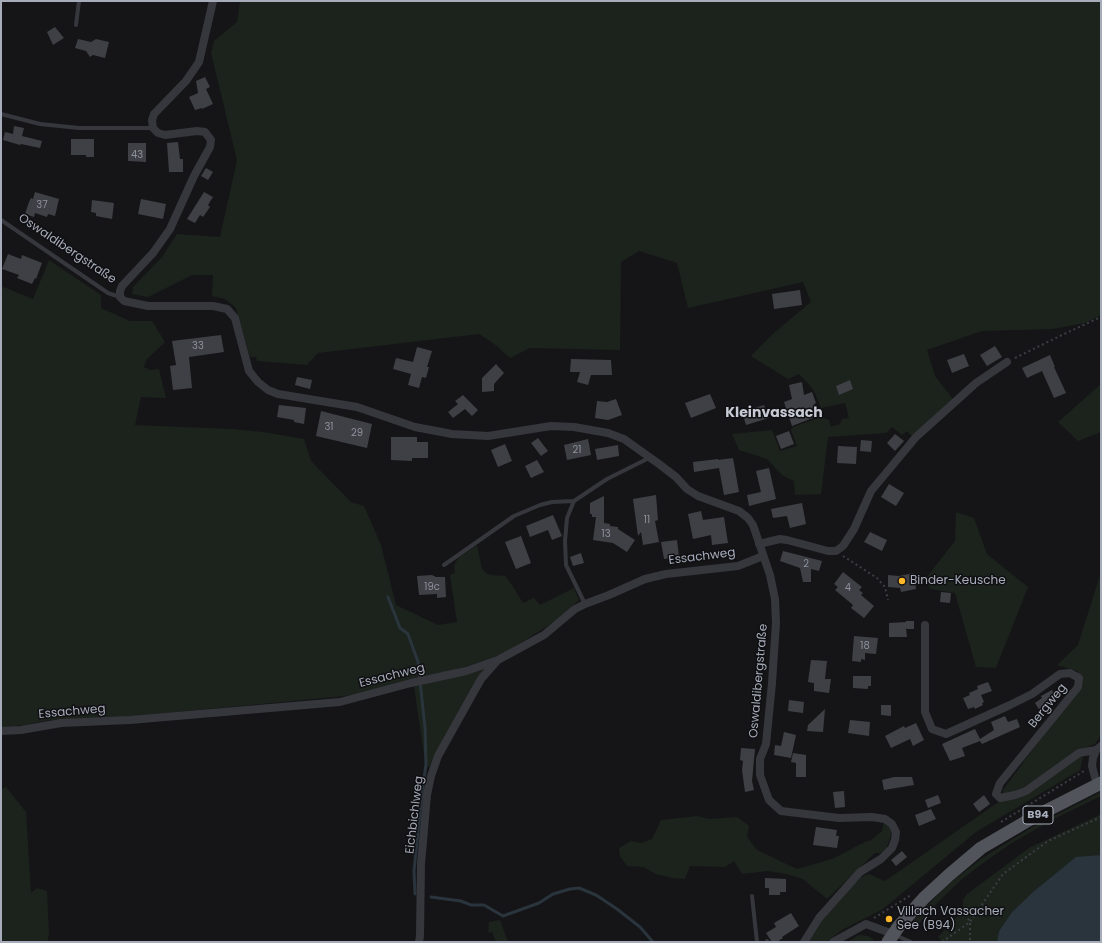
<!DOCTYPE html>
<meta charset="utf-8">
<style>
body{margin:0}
#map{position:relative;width:1102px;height:943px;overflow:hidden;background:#151518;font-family:Poppins,sans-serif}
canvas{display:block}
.frame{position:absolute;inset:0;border:2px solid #a6acb9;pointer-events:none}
</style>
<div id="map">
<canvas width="1102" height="943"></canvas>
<div class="frame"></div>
</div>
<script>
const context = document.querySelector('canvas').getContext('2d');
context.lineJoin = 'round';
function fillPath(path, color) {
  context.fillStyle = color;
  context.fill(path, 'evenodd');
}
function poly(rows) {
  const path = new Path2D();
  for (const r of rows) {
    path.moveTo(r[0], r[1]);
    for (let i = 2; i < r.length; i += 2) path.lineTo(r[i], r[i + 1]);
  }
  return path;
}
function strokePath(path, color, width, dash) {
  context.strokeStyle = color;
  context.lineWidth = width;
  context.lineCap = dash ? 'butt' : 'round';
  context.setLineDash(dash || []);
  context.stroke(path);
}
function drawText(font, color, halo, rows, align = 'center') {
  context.font = font + ' Poppins,sans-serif';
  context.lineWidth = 3;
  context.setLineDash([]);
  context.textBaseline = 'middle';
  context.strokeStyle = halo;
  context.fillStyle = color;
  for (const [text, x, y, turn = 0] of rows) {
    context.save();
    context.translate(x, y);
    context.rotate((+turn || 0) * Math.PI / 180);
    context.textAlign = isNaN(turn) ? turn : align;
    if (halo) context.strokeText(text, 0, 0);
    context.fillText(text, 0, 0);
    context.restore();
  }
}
fillPath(poly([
 [240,1,1101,1,1101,315,1085,323,1053,329,982,331,927,350,935,376,953,399,912,436,907,431,902,435,892,427,886,433,828,437,821,494,795,495,794,481,782,475,767,459,739,450,732,434,772,430,780,451,797,446,791,430,793,427,821,417,829,420,831,427,840,424,842,419,849,418,845,403,821,408,813,389,799,374,788,379,751,356,775,332,811,302,803,282,688,308,677,263,639,251,621,262,620,350,530,348,510,358,493,343,479,334,318,353,307,365,257,361,256,357,250,357,236,308,225,299,212,296,213,275,192,275,148,297,132,294,133,287,162,257,177,234,220,237,237,160,211,53,214,41,237,22],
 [49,260,101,295,101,308,130,321,152,321,165,342,147,359,144,367,150,370,159,369,166,398,141,397,135,425,232,429,263,432,304,439,311,461,351,502,364,506,381,545,396,605,438,625,457,622,450,575,455,573,454,566,458,558,477,545,482,569,486,573,491,575,505,576,512,585,523,603,534,598,540,605,574,588,579,600,559,619,501,655,448,672,355,695,124,717,50,720,24,725,1,728,1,286,33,299],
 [1101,384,1101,432,1078,441,1058,422],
 [956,512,974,518,987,554,1028,587,996,668,976,667,955,593,930,589,926,578,955,541],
 [1101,572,1101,735,1095,744,1080,750,1032,783,1018,791,1002,796,1003,790,1081,684,1077,671,1057,665,1078,645],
 [488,665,429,767,426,768,414,687],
 [1077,757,1083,757,1080,770,976,832,883,909,842,930,826,942,808,942,811,931,844,891,865,875,869,874,885,881,1000,801],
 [6,787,26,812,31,893,37,888,47,891,49,935,47,942,1,942,1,789],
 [1101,792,1101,796,1052,820,1010,844,979,866,961,880,938,902,917,926,913,921,944,888,981,859,1034,826],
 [1101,814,1101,855,1076,858,1055,874,1034,891,1012,912,999,931,997,942,942,942,938,937,963,910,963,900,967,894,1029,848],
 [697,816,709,819,737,817,749,826,747,837,757,850,797,869,832,859,867,841,870,841,882,831,884,821,890,826,892,832,887,847,881,853,875,853,827,899,803,879,786,874,768,871,742,874,734,861,725,867,690,866,685,879,672,878,656,874,643,867,627,866,620,856,619,848,631,841,641,843,652,839,661,820],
 [500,920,508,942,496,942,492,932,488,933,489,922],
 [859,935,868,936,873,939,873,942,848,942]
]), '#1b231c');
fillPath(poly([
 [1101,855,1101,942,997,942,999,931,1012,912,1034,891,1076,857]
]), '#2a343d');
strokePath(poly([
 [388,597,400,628,408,634,418,662,425,728,426,764,421,801,414,871,415,894],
 [431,897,461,901,471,905,484,905,503,916,539,903,553,894,570,889,579,888,596,895,617,909,640,927,653,942]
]), '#2a343d', 3);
fillPath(poly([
 [55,27,64,38,53,45,47,32],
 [78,39,91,42,96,39,109,42,105,58,93,55,90,57,86,51,75,48],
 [205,77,210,87,206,89,213,104,202,109,202,108,195,110,189,97,198,93,196,81],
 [14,126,24,128,22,136,42,141,40,148,21,144,20,145,3,140,5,132,13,134],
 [71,139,94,139,94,157,86,157,86,155,71,155],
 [178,142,180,159,183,159,183,172,169,172,167,143],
 [128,143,146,143,146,162,128,161],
 [206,168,213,172,208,180,201,176],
 [35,192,59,199,55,216,48,214,47,217,35,213,34,217,25,214,29,202,31,198,33,199],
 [204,192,213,197,208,205,210,207,203,217,200,215,195,223,187,219],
 [141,199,166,204,163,219,138,214],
 [92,200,114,203,112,219,96,216,96,213,91,212],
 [8,254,21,259,22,255,42,263,36,279,35,278,32,284,17,278,19,275,2,269],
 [800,290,802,305,774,309,772,294],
 [221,335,224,352,189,357,192,388,173,390,170,366,176,365,172,341],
 [995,346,1002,357,987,366,980,355],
 [417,347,432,351,427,367,429,367,426,378,422,377,419,388,408,385,411,374,393,369,396,358,413,362],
 [964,354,969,366,952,373,947,360],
 [1050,355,1055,367,1054,367,1066,393,1054,398,1042,371,1027,378,1022,368],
 [571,359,611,360,612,375,591,375,588,385,577,382,580,372,570,372],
 [496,364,504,373,494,384,494,391,482,392,482,378],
 [297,377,312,380,310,389,295,385],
 [850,380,853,389,839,395,836,386],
 [802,382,804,395,812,392,816,403,814,404,818,416,792,426,784,402,792,399,789,385],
 [710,394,716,408,691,418,685,403],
 [463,395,478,410,472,416,465,409,453,418,448,412,458,404,455,401],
 [616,399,622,415,608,420,595,418,597,401,607,402],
 [279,405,306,408,304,424,294,422,294,420,277,417],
 [764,405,769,418,746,425,742,412],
 [321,411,372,424,367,448,316,436],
 [789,431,794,444,781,449,776,436],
 [895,434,904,441,895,451,887,443],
 [391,437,417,437,417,442,428,442,428,458,412,458,412,461,391,460],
 [538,438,548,451,541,456,531,443],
 [588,439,591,455,567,460,564,445],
 [861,440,872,441,871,452,860,451],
 [505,444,512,461,498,467,491,450],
 [618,445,619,456,597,460,595,449],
 [838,446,857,447,856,464,837,463],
 [733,458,739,492,724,495,719,468,694,472,693,462,718,459,718,460],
 [537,460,544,472,531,478,525,466],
 [769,468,776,499,749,506,747,495,761,492,756,471],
 [889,484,904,493,896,506,881,497],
 [656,495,658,520,655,521,659,542,643,545,641,532,638,536,633,499],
 [604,496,604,523,610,524,610,526,618,527,618,529,635,540,627,552,613,543,593,540,596,517,592,517,592,514,590,514,590,503],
 [802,503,806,524,790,528,787,516,773,518,771,509],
 [701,511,703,520,724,517,728,543,712,545,711,535,693,539,688,514],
 [553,515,562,536,552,540,548,530,530,537,526,526],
 [870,532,887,540,882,551,864,542],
 [521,536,531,563,516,569,505,542],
 [677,540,679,557,664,559,661,542],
 [783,551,822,561,819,571,811,569,811,582,803,582,800,568,780,561],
 [581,553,584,563,573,566,570,557],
 [843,572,862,587,859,590,863,593,861,595,874,606,864,618,851,608,853,605,835,590,838,587,834,584],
 [914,573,916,589,901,592,900,588,888,587,888,575,899,576],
 [432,575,436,577,445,577,446,597,437,598,437,594,419,595,417,576],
 [941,592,951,593,950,603,940,602],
 [906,621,914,621,914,629,907,629,906,628,907,637,889,637,889,623,906,622],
 [854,636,878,638,876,654,865,653,865,660,861,659,861,662,852,661],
 [811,660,827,661,825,679,831,679,829,693,814,691,814,683,808,682],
 [853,676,871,676,871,686,868,686,868,689,853,688],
 [988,682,992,691,981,695,984,702,982,703,983,705,975,709,974,707,968,709,963,698,970,695,969,693,978,689,977,686],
 [1052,690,1058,699,1040,711,1035,703,1042,698,1041,696],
 [789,700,804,702,803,713,788,711],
 [881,705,891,705,891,716,881,715],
 [825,709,823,732,807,731,808,725],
 [1005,716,1008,722,1017,719,1020,727,982,744,980,741,962,748,965,756,950,761,942,744,975,729,980,739,994,730,991,722],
 [850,720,870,722,869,736,848,733],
 [916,723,924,740,913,746,910,739,891,748,885,736,904,726,905,728],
 [784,732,796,735,791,758,774,755,775,745,781,746],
 [741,748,755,749,752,781,754,790,745,792,742,770,743,761,740,760],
 [793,753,806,755,806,777,796,777,796,763,791,762],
 [894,777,912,777,914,785,884,790,882,780],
 [844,791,845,807,835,808,833,792],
 [938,795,941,803,928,808,925,800],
 [984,795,990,804,979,812,973,804],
 [931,809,936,819,919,826,915,815],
 [816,827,837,830,836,836,839,836,837,848,813,845],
 [902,851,907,857,896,866,891,860],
 [765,878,786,879,786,892,780,892,780,895,769,895,769,888,765,888],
 [791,913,799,926,782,937,783,938,777,942,772,942,766,933,776,927,774,923]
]), '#3f4045');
strokePath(poly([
 [1015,358,1064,334,1101,317],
 [843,556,877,578,885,587,888,600],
 [1001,822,1084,771],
 [963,910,970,922,970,942],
 [874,918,911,895],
 [942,942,970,922,1003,874,1048,841,1101,817]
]), '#3c3e44', 2, [2, 3]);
strokePath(poly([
 [76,25,79,1],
 [1,114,40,124,79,128,153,128],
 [1,220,108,293,120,297],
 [574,501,567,518,565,541,566,565,585,604],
 [444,565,514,516,540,505,552,502,574,501,607,479,649,458],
 [752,896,757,942],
 [895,935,911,942],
 [767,942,767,941]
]), '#36373d', 4);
strokePath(poly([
 [213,1,199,62,186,81,154,114,152,120,153,128,158,133,165,135,197,131,205,132,211,140,210,147,194,176,170,229,153,253,122,286,120,291,120,297,124,301,148,306,213,306,227,309,235,318,249,371,258,382,268,390,278,394,357,407,415,427,452,434,488,436,551,426,574,427,608,433,624,439,659,464,676,477,687,489,698,496,739,511,748,518,753,525,770,575,775,599,776,623,772,683,766,744,760,759,760,775,769,800,781,811,839,818,872,817,885,819,892,824,896,832,895,840,892,848,881,859,860,872,819,918,804,942],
 [759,544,780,539,787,540,828,551,836,551,843,546,854,529,871,491,916,437,976,383,1007,362],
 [925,625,925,712,932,729,946,734,1010,705,1032,694,1060,674,1070,673,1079,678,1078,687,1000,783,997,791,996,794,1000,798,1015,795,1026,791,1079,753,1096,750],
 [1,731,21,730,61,723,130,720,340,702,411,683,466,671,498,660,544,635,575,609,585,604,609,595,645,579,666,574,738,566,763,556],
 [1097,785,1092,766,1093,758,1096,750,1101,746],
 [419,942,420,936,421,864,427,795,431,776,438,756,481,679,496,662],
 [833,942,866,924,893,934]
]), '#36373d', 8);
strokePath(poly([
 [888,942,899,926,924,898,949,875,981,848,1034,817,1101,783]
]), '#52545c', 13);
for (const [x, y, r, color] of [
 [902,581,4,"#ffb726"],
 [889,919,4,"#ffb726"]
]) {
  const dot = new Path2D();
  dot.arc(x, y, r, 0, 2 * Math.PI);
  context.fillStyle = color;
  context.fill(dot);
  strokePath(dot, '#101013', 1.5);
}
drawText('10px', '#8c919c', null, [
 ["43",137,155],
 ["37",42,205],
 ["33",198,346],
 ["31",329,427],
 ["29",357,433],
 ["21",577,450],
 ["11",647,520],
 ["13",606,534],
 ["2",806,564],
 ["19c",432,587],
 ["4",848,588],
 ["18",865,646]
]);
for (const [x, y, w] of [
 [1038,815,30]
]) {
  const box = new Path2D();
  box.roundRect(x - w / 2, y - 9, w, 18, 3);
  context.fillStyle = '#101013';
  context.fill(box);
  strokePath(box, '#a6acb9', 1);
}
drawText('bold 11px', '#a6acb9', null, [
 ["B94",1038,815]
]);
drawText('12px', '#a6acb9', '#101013', [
 ["Oswaldibergstraße",67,249,34],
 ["Essachweg",702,557,-7],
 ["Essachweg",392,676,-14],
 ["Oswaldibergstraße",759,681,-85],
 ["Bergweg",1048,706,-51],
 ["Essachweg",72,712,-5],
 ["Eichbichlweg",415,815,-83]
]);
drawText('12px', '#a6acb9', '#101013', [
 ["Binder-Keusche",910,581],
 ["Villach Vassacher",897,912],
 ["See (B94)",897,926]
], 'left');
drawText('bold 14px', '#c7cbd5', '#101013', [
 ["Kleinvassach",774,413]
]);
</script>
